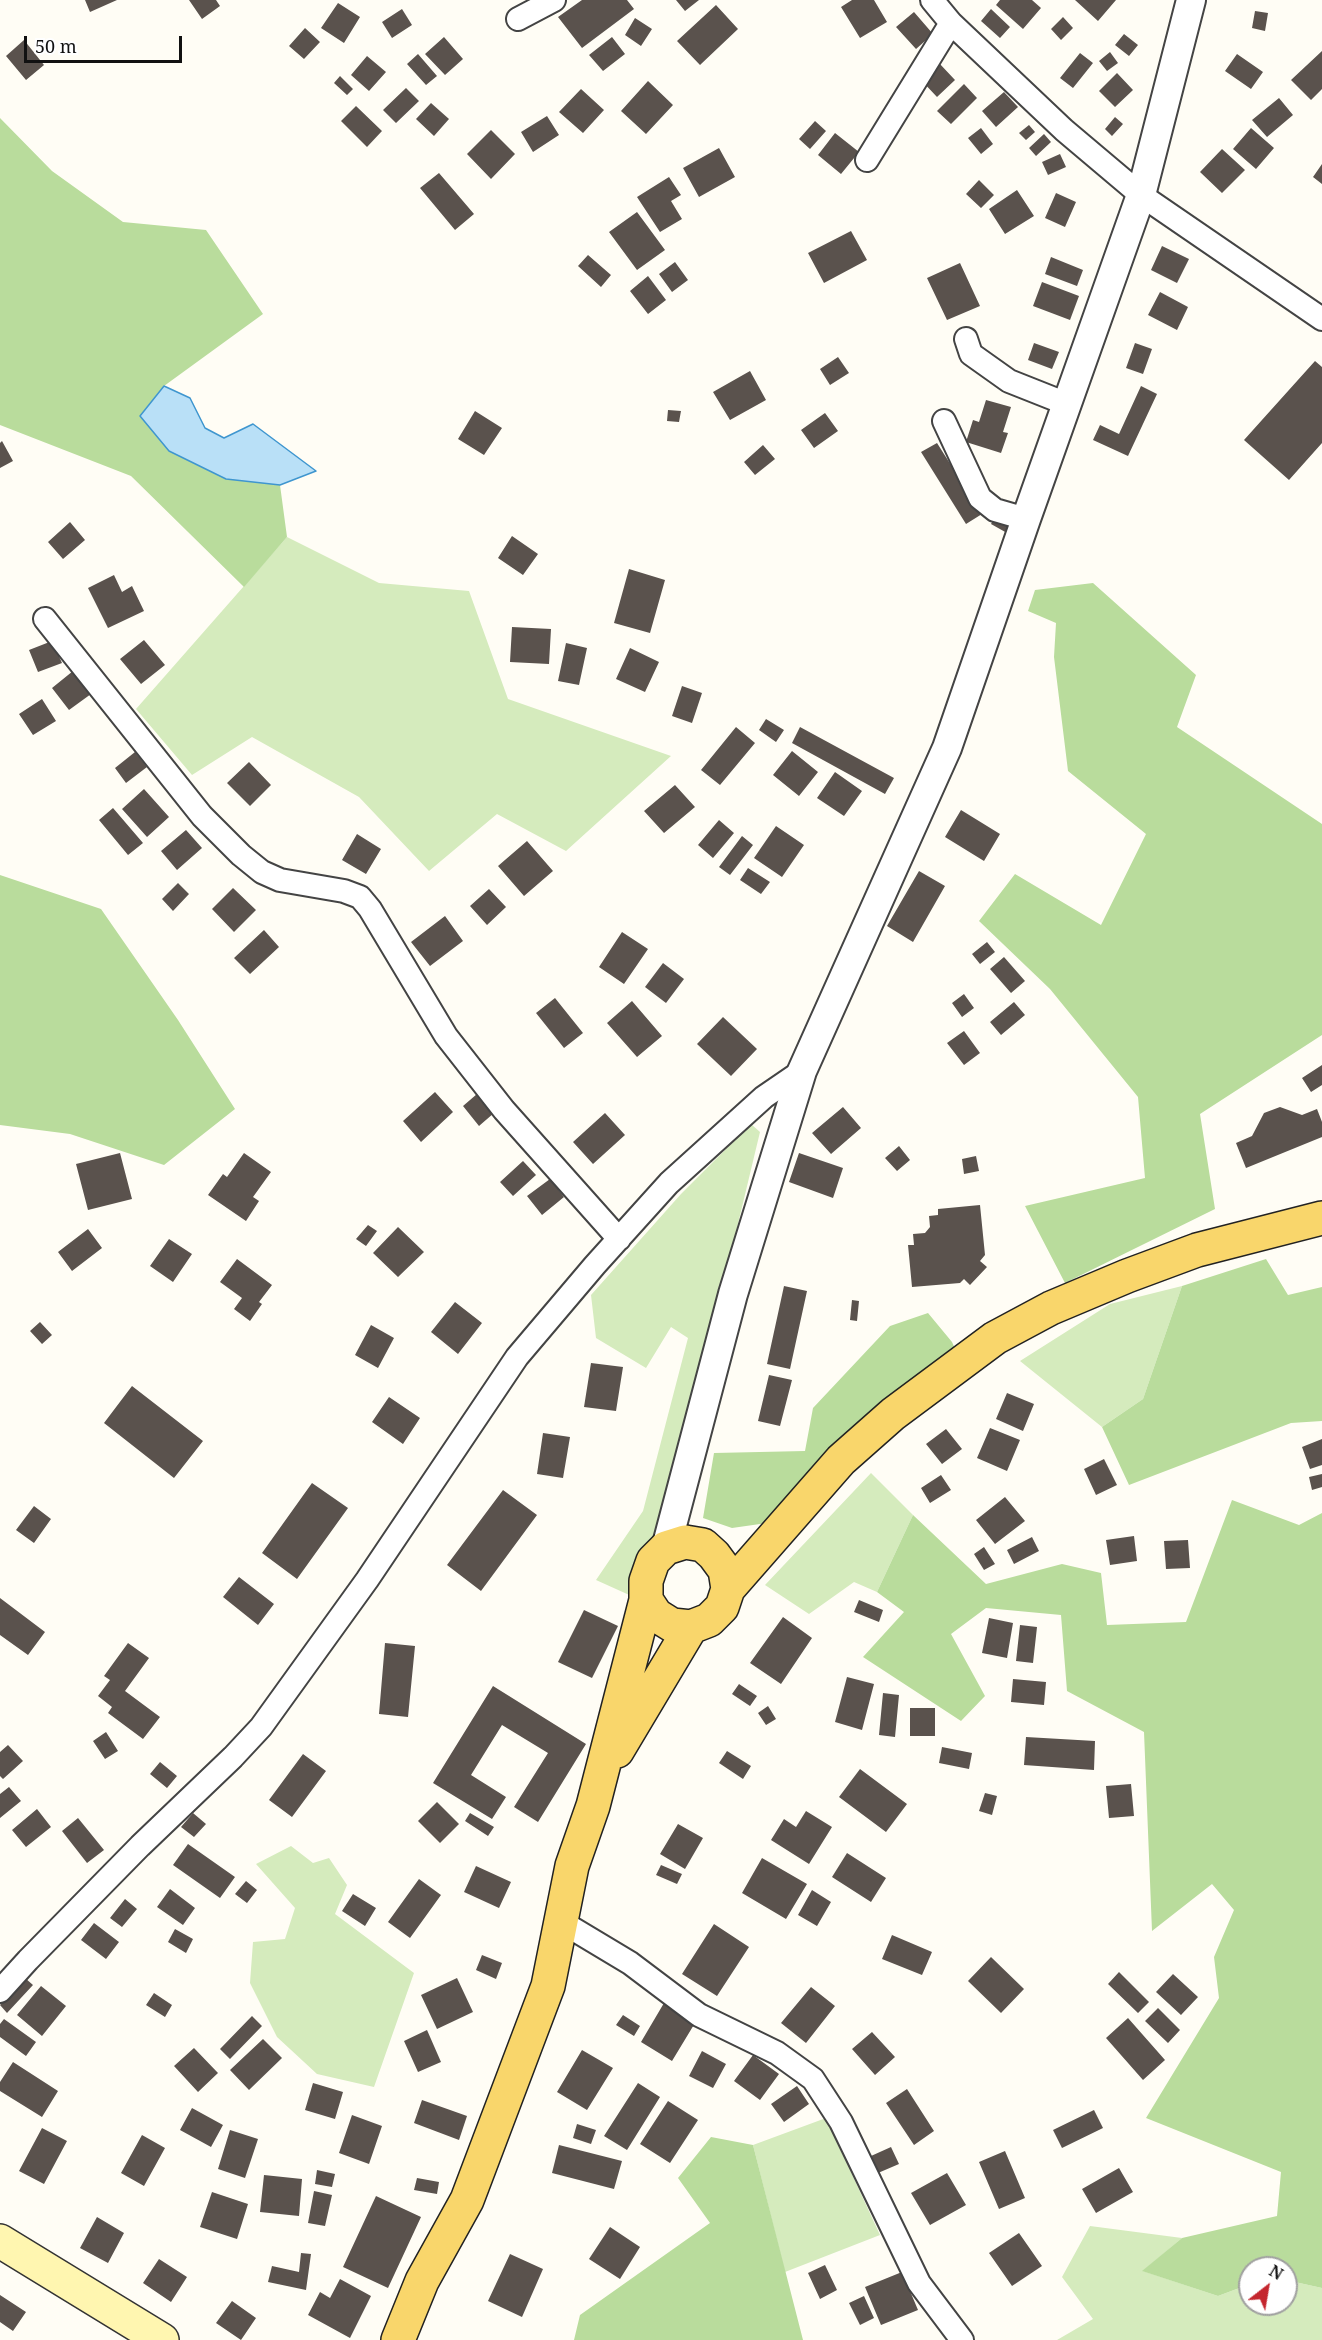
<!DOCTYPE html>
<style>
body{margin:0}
#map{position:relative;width:1322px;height:2340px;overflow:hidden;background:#fffdf5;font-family:"Noto Serif",serif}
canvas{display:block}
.north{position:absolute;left:1238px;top:2256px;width:60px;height:60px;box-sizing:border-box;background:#fff;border:2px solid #a0a0a0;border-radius:50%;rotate:31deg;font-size:16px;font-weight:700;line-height:24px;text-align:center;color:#111}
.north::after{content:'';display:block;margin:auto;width:21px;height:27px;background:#c4262e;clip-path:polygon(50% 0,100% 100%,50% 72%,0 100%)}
.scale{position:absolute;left:24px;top:36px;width:158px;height:27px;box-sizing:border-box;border:3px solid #111;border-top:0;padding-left:8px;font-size:18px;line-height:21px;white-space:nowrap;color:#111;-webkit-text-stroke:4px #fff;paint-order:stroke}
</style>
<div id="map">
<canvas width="1322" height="2340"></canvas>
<div class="north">N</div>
<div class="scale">50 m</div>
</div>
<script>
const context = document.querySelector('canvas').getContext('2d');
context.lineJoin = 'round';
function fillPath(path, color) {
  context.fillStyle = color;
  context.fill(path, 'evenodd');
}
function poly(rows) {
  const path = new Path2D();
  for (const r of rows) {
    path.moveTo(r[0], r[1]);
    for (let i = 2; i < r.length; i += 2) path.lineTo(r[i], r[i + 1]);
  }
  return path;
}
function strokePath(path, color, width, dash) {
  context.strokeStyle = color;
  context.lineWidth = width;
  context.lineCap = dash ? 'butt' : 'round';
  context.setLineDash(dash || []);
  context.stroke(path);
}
fillPath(poly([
 [287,537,379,583,469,591,508,699,671,756,566,851,497,814,429,871,359,797,252,737,192,775,136,709],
 [751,1124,760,1132,647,1603,596,1580,643,1511,688,1338,671,1327,646,1368,596,1338,591,1295,681,1194],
 [1182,1286,1143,1399,1102,1427,1020,1361,1110,1304],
 [871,1473,913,1515,877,1592,854,1582,809,1614,765,1585],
 [291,1846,313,1863,329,1858,347,1885,335,1914,414,1973,374,2087,317,2074,277,2037,250,1983,253,1942,285,1939,295,1908,256,1864],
 [826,2118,880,2235,785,2272,753,2145],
 [1090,2226,1182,2238,1143,2271,1218,2296,1250,2284,1250,2304,1286,2304,1286,2280,1322,2288,1322,2340,1057,2340,1093,2319,1062,2277]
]), '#d5ebbd');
fillPath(poly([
 [0,118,52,171,123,222,206,230,263,314,164,386,140,416,226,479,280,485,287,537,244,587,131,476,0,425],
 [1093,583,1196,675,1177,727,1322,824,1322,1035,1200,1114,1215,1209,1065,1283,1025,1206,1145,1178,1138,1097,1050,989,979,921,1015,874,1101,925,1146,834,1068,771,1054,657,1056,623,1028,611,1035,590],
 [0,875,101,909,178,1020,235,1109,164,1165,70,1134,0,1125],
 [1266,1259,1288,1295,1322,1287,1322,1421,1291,1423,1129,1485,1102,1427,1143,1399,1182,1286],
 [928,1313,952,1342,957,1353,774,1522,732,1528,703,1518,714,1453,805,1451,813,1408,890,1326],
 [1232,1500,1299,1525,1322,1513,1322,2288,1286,2280,1286,2268,1250,2268,1250,2284,1218,2296,1142,2271,1182,2238,1277,2216,1281,2172,1146,2118,1219,1998,1214,1957,1234,1910,1212,1884,1152,1931,1144,1732,1067,1691,1061,1615,986,1608,951,1634,985,1696,961,1721,863,1657,904,1612,877,1592,913,1515,986,1584,1062,1564,1101,1573,1107,1625,1186,1622],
 [711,2137,753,2145,803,2340,574,2340,580,2315,710,2223,678,2178]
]), '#b9dc9c');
const water = poly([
 [164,386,190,398,205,428,224,438,253,424,316,471,280,485,226,479,169,451,140,416,164,386]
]);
fillPath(water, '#b9e0f7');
strokePath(water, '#3f96cf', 1.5);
fillPath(poly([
 [85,0,117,0,90,12],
 [189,0,216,0,220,6,202,19],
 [582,0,627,0,634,9,582,48,558,17],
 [676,0,699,0,685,11],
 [852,0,874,0,887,22,860,38,841,7],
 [1000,0,1032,0,1041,8,1023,29,996,5],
 [1075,0,1116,0,1098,21],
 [338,3,360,17,344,43,321,28],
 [716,5,738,29,700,65,677,41],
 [402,9,412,25,392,38,382,22],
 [991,9,1010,27,1000,38,981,21],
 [1255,11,1268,13,1265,31,1252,28],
 [914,12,933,34,916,49,896,27],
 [1063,17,1073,28,1061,40,1051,29],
 [635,18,652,29,641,46,625,35],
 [305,28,320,42,304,59,289,46],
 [1124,34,1138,45,1129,56,1115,45],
 [444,37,463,59,445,75,425,54],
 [612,37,625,54,603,71,589,55],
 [24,40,44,65,26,80,6,56],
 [1322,51,1322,89,1311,100,1291,80],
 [1110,52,1118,63,1107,71,1099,61],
 [1080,53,1093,63,1073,88,1060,78],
 [418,54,437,76,426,85,407,64],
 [1237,54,1263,72,1251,89,1225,71],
 [367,56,386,72,369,91,351,75],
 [939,63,955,80,937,97,921,80],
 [1117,73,1133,90,1115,107,1099,91],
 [340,76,353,89,347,95,334,83],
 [648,81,673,105,646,134,621,111],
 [964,84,977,98,951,124,937,111],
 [406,88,419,101,396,123,383,110],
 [581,89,604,110,583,133,559,112],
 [1004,92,1018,107,996,127,982,111],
 [1279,98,1293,115,1267,137,1252,120],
 [431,103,449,119,434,136,416,119],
 [356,106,382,131,367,147,341,121],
 [547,116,559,135,533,152,521,132],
 [1115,117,1123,124,1112,136,1105,129],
 [815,121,826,131,810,149,799,139],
 [1029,125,1035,132,1026,140,1019,133],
 [981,128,993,144,981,154,968,138],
 [1251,128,1274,148,1256,169,1233,149],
 [491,130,515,154,491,179,467,154],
 [835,133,859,152,841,174,818,155],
 [1044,134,1051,142,1036,156,1029,148],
 [719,148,735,177,699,197,683,168],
 [1222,149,1245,170,1222,193,1200,172],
 [1060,154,1066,167,1048,175,1042,162],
 [1322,164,1322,184,1313,177],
 [439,173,474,214,455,230,420,188],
 [669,177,681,195,671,201,682,219,660,232,637,197],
 [979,180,994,195,981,208,966,194],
 [1017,190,1034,216,1005,234,989,209],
 [1056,193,1076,202,1065,227,1045,218],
 [637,212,665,250,637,270,609,232],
 [851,231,867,260,824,283,808,253],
 [1162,246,1189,259,1177,283,1151,270],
 [588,255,611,275,601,287,578,266],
 [1051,257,1083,270,1077,286,1045,274],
 [675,262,688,280,672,292,659,274],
 [960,263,980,306,947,320,927,278],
 [648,276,666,300,648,314,630,291],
 [1042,282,1079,296,1070,320,1033,306],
 [1160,292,1188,307,1177,330,1148,315],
 [1034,343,1059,352,1052,369,1028,360],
 [1135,343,1152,349,1143,374,1126,368],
 [838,357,849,373,830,385,820,369],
 [1315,361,1322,367,1322,443,1289,480,1244,440],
 [750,371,766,400,730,420,713,392],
 [1141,386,1157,394,1128,456,1093,440,1100,425,1119,434],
 [986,400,1011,407,1003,432,1008,433,1001,453,966,442,973,420,979,422],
 [668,410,681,411,679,422,667,421],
 [475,411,502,428,484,455,458,439],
 [825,413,838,431,814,448,801,430],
 [2,441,13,461,0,468,0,443],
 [937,443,982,514,966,524,921,452],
 [763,445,775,459,755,475,744,462],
 [995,517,1011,526,1007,533,991,524],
 [70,522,85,540,63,559,48,542],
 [512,536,538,554,523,575,498,558],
 [629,569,665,580,650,633,614,623],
 [114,575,122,592,132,586,144,611,108,628,88,588],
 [512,627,551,629,549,664,510,662],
 [144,640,165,665,141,684,120,659],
 [52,641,62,663,38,672,29,650],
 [566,643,587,648,579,685,558,681],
 [630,648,659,662,645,692,616,679],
 [73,671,91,694,69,710,52,688],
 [682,686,702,693,692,723,672,716],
 [42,699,56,721,33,735,19,714],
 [766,719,784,730,776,742,759,730],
 [736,727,755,743,720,785,701,770],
 [800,727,894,778,885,794,792,743],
 [792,751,818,772,799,796,773,775],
 [135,752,147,767,126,783,115,768],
 [249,762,271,785,250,806,227,783],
 [835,772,862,791,844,816,817,798],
 [675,785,695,807,664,833,644,811],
 [144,789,169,817,147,837,122,809],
 [113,808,143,843,128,855,99,820],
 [961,810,1000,834,984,861,945,837],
 [719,820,734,833,713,858,698,845],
 [776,826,804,845,782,877,754,858],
 [186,830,202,848,177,870,161,851],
 [357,834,381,849,366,874,342,860],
 [742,836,753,845,730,875,719,867],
 [527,841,553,871,524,896,498,866],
 [748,868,770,882,761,894,740,880],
 [919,871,945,886,913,942,887,926],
 [178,883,189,894,173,911,162,899],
 [233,888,256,910,234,932,212,909],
 [489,889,506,907,487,925,470,906],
 [445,916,463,941,430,966,411,942],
 [264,930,279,947,250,974,234,958],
 [622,932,648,949,624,984,599,967],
 [987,942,995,952,980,964,972,954],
 [1004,957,1025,981,1011,993,990,969],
 [663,963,684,979,666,1003,645,987],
 [964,994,974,1008,962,1017,952,1003],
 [555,998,583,1033,564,1048,536,1013],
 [632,1001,662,1036,637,1057,607,1023],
 [1014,1002,1025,1015,1001,1035,990,1022],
 [723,1017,757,1049,731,1076,697,1044],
 [964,1031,980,1053,964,1065,947,1043],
 [1322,1065,1322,1085,1311,1092,1302,1078],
 [435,1092,453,1112,421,1142,403,1121],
 [477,1094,494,1113,479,1126,463,1106],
 [843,1107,861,1128,831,1154,812,1133],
 [1280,1107,1302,1115,1317,1109,1322,1122,1322,1137,1246,1168,1236,1143,1252,1136,1264,1113],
 [605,1113,625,1135,593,1164,573,1142],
 [899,1146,910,1160,897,1171,885,1158],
 [120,1153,132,1199,88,1210,76,1164],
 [244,1153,271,1172,253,1197,259,1201,246,1221,208,1195,223,1174,227,1177],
 [799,1153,843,1168,833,1198,789,1182],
 [976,1156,979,1171,964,1174,962,1159],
 [523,1161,536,1175,513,1196,500,1182],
 [550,1179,564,1197,542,1215,527,1196],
 [980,1205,985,1255,980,1261,987,1267,970,1285,964,1279,960,1283,912,1287,908,1245,914,1245,913,1234,925,1233,930,1227,929,1216,938,1215,938,1209],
 [368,1225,377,1231,366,1246,356,1239],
 [398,1227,424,1252,398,1277,373,1253],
 [88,1229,102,1248,72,1271,58,1252],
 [169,1239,192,1254,173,1282,150,1266],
 [237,1259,272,1285,259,1302,262,1304,250,1321,234,1309,242,1298,220,1282],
 [784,1286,807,1291,790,1369,767,1364],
 [852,1300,859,1301,857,1321,850,1320],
 [455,1302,482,1323,458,1354,431,1332],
 [40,1322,52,1335,42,1344,30,1331],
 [371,1325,394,1338,378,1368,355,1355],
 [591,1363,623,1367,616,1411,584,1407],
 [769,1375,792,1380,780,1426,758,1421],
 [132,1386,203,1441,174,1478,104,1423],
 [1007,1393,1034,1404,1023,1431,996,1419],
 [389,1397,420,1418,403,1444,372,1422],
 [990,1428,1020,1440,1007,1471,977,1458],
 [946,1429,962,1449,942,1464,926,1444],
 [543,1433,570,1437,563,1478,537,1474],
 [1322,1439,1322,1465,1310,1469,1302,1447],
 [1104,1459,1117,1485,1096,1495,1084,1469],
 [1322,1474,1322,1487,1312,1490,1309,1477],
 [941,1475,951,1490,930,1503,921,1488],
 [312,1483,348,1508,297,1579,262,1553],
 [503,1490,537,1515,481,1591,447,1565],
 [1005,1497,1025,1521,995,1544,976,1520],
 [34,1506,51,1519,34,1543,16,1530],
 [1134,1536,1137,1561,1110,1565,1106,1540],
 [1032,1537,1039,1551,1014,1564,1007,1550],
 [1188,1540,1190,1568,1166,1569,1164,1541],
 [984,1547,995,1564,984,1570,974,1554],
 [239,1577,274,1604,258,1625,223,1597],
 [0,1598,45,1632,28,1655,0,1635],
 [859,1600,883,1610,879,1622,854,1612],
 [584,1610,618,1626,592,1678,558,1662],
 [783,1617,812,1638,781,1684,750,1663],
 [989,1618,1013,1623,1007,1658,982,1653],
 [1020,1625,1037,1627,1033,1663,1016,1661],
 [128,1643,149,1658,125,1691,160,1717,143,1739,108,1713,112,1707,98,1696,110,1680,104,1676],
 [385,1643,415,1646,408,1717,379,1714],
 [847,1677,874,1684,862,1730,835,1722],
 [1013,1679,1046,1682,1044,1705,1011,1702],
 [739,1684,757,1696,750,1706,732,1694],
 [493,1686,586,1744,538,1822,514,1807,548,1753,502,1725,471,1775,506,1797,492,1819,433,1783],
 [883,1693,899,1695,895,1737,879,1735],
 [768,1706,776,1719,766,1725,758,1713],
 [910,1708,935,1708,935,1736,910,1736],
 [106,1732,118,1751,105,1759,93,1741],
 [1026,1737,1095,1741,1094,1770,1024,1765],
 [8,1745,23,1761,3,1779,0,1776,0,1752],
 [942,1747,972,1753,969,1769,939,1763],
 [727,1751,751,1766,743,1779,719,1763],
 [303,1754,326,1771,292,1817,269,1800],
 [160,1762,177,1776,167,1788,150,1774],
 [860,1769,907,1804,886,1832,839,1797],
 [1131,1784,1134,1816,1109,1818,1106,1786],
 [9,1787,21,1801,0,1818,0,1794],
 [985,1793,997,1796,992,1815,979,1811],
 [437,1802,459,1824,440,1843,418,1821],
 [37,1809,51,1827,26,1847,12,1830],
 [806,1811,832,1827,809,1864,771,1840,784,1819,796,1827],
 [193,1813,206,1824,194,1837,181,1827],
 [470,1813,494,1827,488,1836,465,1821],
 [78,1818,104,1850,87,1863,62,1831],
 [678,1824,703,1838,685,1869,660,1854],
 [188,1844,235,1877,220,1898,173,1865],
 [847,1853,886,1878,871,1902,832,1877],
 [762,1858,807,1884,786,1919,742,1893],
 [661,1865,682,1874,677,1884,656,1875],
 [476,1866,511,1882,499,1908,464,1892],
 [419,1879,441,1895,410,1938,388,1922],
 [246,1881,257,1890,247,1903,235,1894],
 [170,1889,195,1908,183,1925,157,1907],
 [812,1890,831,1902,817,1926,798,1915],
 [353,1894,376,1908,365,1926,342,1911],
 [125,1899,137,1909,122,1927,110,1918],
 [94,1923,119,1942,106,1959,81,1940],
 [714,1924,749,1947,717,1996,682,1974],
 [175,1929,193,1939,186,1953,168,1942],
 [892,1935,932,1952,922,1975,882,1959],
 [482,1955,502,1963,496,1979,476,1970],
 [991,1957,1024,1989,1001,2013,968,1981],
 [1119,1972,1149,2002,1138,2013,1108,1984],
 [1173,1974,1198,1997,1181,2015,1156,1992],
 [25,1978,33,1985,7,2013,0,2005],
 [457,1978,473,2012,437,2029,421,1995],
 [41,1986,66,2006,42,2036,17,2015],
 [811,1987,835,2006,806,2043,781,2023],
 [154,1993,172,2005,165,2017,146,2005],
 [664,2003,695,2023,672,2061,641,2042],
 [1158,2008,1180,2030,1168,2043,1145,2021],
 [623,2015,640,2026,634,2036,616,2025],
 [252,2016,262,2026,230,2059,220,2049],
 [1128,2018,1165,2060,1143,2080,1106,2038],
 [4,2019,36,2042,26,2056,0,2037,0,2024],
 [427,2030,441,2062,418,2072,404,2041],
 [872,2032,895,2057,875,2075,852,2049],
 [263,2039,282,2058,249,2090,230,2070],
 [194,2048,218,2073,198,2092,174,2066],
 [582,2050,613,2068,587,2110,557,2092],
 [702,2051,726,2064,713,2088,689,2076],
 [753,2055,779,2074,760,2100,734,2081],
 [13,2062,58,2091,42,2117,0,2091,0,2082],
 [313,2083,343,2092,335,2119,305,2110],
 [638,2083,660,2097,627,2150,604,2136],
 [797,2086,809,2104,784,2122,771,2104],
 [907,2089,934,2131,914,2145,886,2103],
 [422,2100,467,2116,459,2140,414,2123],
 [668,2101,698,2120,670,2163,640,2144],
 [192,2108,223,2125,211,2147,180,2130],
 [1094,2110,1103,2128,1062,2148,1053,2130],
 [352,2115,382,2126,369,2164,339,2153],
 [577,2124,596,2130,591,2144,573,2138],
 [42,2128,67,2141,44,2184,19,2171],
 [230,2130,258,2139,245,2178,218,2169],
 [142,2135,165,2148,144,2186,121,2173],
 [559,2145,622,2161,614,2189,552,2173],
 [891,2147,899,2164,878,2173,871,2156],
 [1005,2151,1025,2198,999,2209,979,2162],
 [1119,2168,1133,2192,1096,2213,1082,2189],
 [317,2170,335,2174,332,2187,315,2184],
 [947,2173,966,2205,930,2225,911,2193],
 [264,2175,302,2179,299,2216,260,2212],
 [417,2178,439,2182,437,2194,414,2190],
 [314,2191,332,2195,325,2226,308,2223],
 [212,2192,248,2204,237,2239,200,2227],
 [376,2196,421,2217,388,2288,343,2267],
 [97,2217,124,2233,108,2263,80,2248],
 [610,2227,640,2247,620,2279,589,2259],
 [1019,2233,1042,2266,1012,2286,989,2253],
 [301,2253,311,2254,306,2290,268,2282,272,2266,299,2272],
 [510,2254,543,2269,522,2317,488,2301],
 [159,2259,187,2277,171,2302,143,2283],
 [825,2265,837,2290,820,2299,808,2273],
 [902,2272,918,2310,881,2325,865,2287],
 [340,2279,371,2296,350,2338,308,2315,320,2292,330,2298],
 [0,2295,26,2312,13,2331,0,2322],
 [864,2296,874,2318,860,2325,849,2303],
 [232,2301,256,2318,241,2340,216,2323]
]), '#5a524d');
const minor = poly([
 [932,0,951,23,1064,130,1141,195,1322,319],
 [518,19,554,0],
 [867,160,951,23],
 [966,339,971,354,1009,381,1067,404],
 [944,421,980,498,995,510,1026,519],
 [45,619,202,816,241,855,262,872,280,880,344,891,360,897,370,909,446,1036,504,1110,619,1239],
 [560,1921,630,1963,699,2015,777,2053,813,2079,841,2122,919,2283,962,2340],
 [0,1991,28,1960,140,1846,233,1757,261,1727,367,1580,517,1357,595,1265,669,1183,764,1097,802,1071]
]);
const tertiary = poly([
 [666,1548,733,1294,802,1071,947,748,1026,519,1141,195,1191,0]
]);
const secondary = poly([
 [0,2241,162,2340]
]);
const primary = poly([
 [685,1542,703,1545,714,1555,725,1570,728,1589,722,1607,709,1620,691,1627,672,1625,656,1615,646,1600,646,1581,653,1561,666,1548,685,1542],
 [728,1589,841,1460,893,1414,995,1338,1051,1308,1127,1276,1197,1250,1322,1218],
 [617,1751,691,1627],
 [398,2340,422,2281,467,2200,548,1986,572,1866,593,1806,646,1600]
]);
strokePath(minor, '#444', 26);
strokePath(tertiary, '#444', 32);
strokePath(secondary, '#333', 36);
strokePath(primary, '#222', 36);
strokePath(minor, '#fff', 22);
strokePath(tertiary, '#fff', 28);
strokePath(secondary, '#fff6b0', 33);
strokePath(primary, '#f9d66b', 33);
</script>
